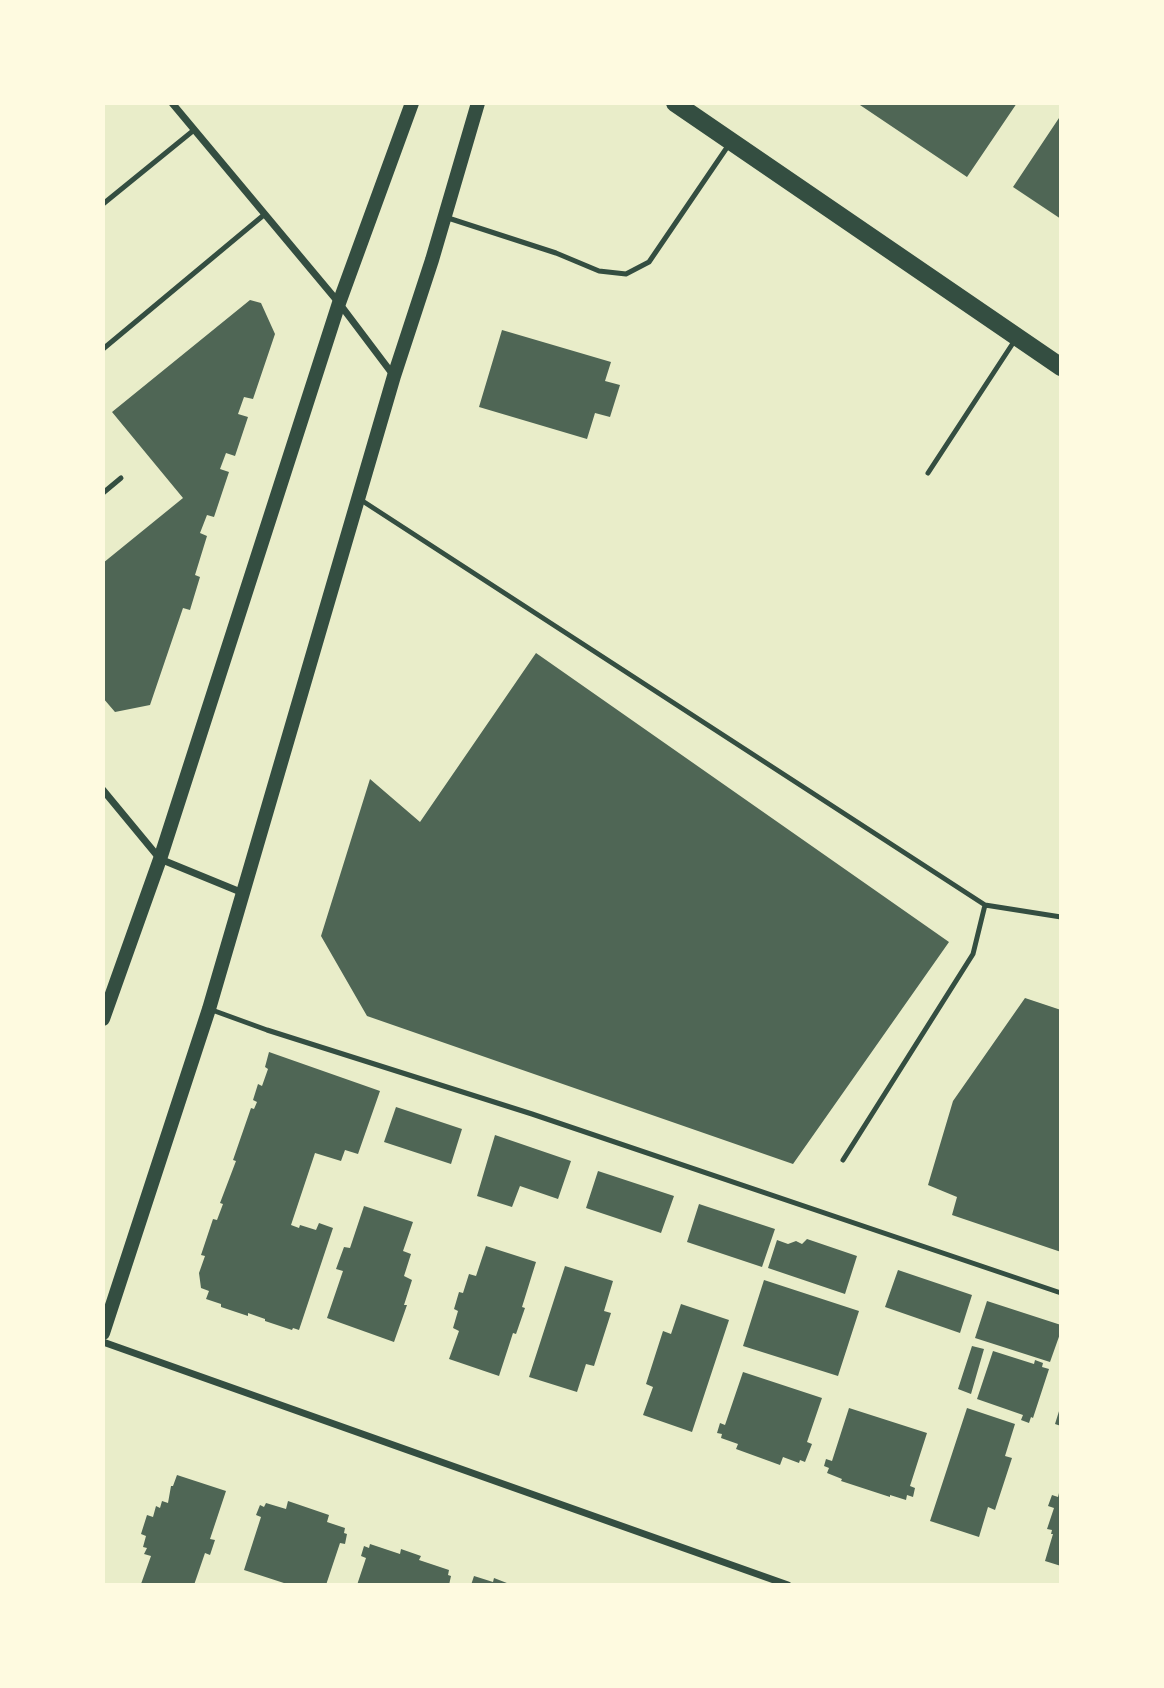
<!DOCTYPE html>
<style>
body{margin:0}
#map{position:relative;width:1164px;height:1688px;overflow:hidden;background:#e9edc9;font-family:Rubik,sans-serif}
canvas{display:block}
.frame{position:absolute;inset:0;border:105px solid #fefae0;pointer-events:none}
</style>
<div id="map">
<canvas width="1164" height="1688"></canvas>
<div class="frame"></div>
</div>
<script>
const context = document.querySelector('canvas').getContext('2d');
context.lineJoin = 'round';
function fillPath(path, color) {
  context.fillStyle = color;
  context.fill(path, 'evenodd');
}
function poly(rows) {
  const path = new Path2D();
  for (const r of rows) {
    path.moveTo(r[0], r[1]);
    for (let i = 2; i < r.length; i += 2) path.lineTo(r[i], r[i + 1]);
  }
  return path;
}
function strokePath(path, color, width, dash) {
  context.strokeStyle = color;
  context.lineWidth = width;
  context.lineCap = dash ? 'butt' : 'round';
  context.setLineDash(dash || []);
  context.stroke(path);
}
fillPath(poly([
 [857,103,1017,103,967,177],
 [1061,115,1061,219,1013,187],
 [250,300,261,303,275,334,253,399,244,397,238,414,248,417,235,456,226,453,220,469,229,472,214,517,207,515,200,533,207,536,195,575,200,577,190,610,183,608,150,705,115,712,103,698,103,563,183,498,112,412],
 [502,330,611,362,605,381,620,385,610,417,595,413,587,439,479,407],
 [536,653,949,942,793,1164,367,1016,321,936,370,779,420,822],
 [1025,998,1061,1010,1061,1252,952,1215,957,1197,928,1185,953,1101],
 [269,1052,380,1091,358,1154,345,1150,341,1161,315,1153,291,1225,299,1228,300,1225,316,1230,319,1223,333,1228,299,1330,293,1328,292,1330,265,1321,265,1319,248,1313,248,1316,221,1307,221,1304,206,1299,209,1291,201,1288,199,1273,205,1256,201,1255,213,1219,217,1220,223,1204,220,1203,236,1161,233,1160,251,1108,254,1109,257,1102,253,1100,258,1084,262,1086,268,1069,265,1067],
 [396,1107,462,1129,451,1164,384,1142],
 [495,1135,571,1161,558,1199,520,1186,512,1207,477,1196],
 [598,1171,674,1196,661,1233,586,1208],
 [699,1204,775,1229,762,1267,687,1242],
 [364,1206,413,1222,403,1251,411,1254,404,1276,412,1280,404,1305,407,1305,394,1342,327,1318,343,1271,336,1269,344,1247,350,1248],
 [807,1239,857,1256,845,1294,768,1268,777,1240,788,1244,796,1241,802,1244],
 [486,1246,536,1262,522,1307,525,1308,516,1334,513,1333,499,1376,449,1359,459,1331,453,1328,458,1311,454,1309,459,1292,463,1293,469,1274,476,1276],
 [565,1266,613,1281,604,1311,611,1313,594,1366,586,1364,577,1392,529,1377],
 [898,1270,972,1295,960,1333,885,1307],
 [764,1280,859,1311,838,1376,743,1346],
 [987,1301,1061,1325,1061,1331,1050,1362,975,1338],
 [681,1304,729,1320,692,1432,643,1415,653,1387,646,1384,663,1331,671,1334],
 [972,1346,984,1349,971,1394,958,1389],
 [993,1351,1034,1364,1035,1360,1043,1363,1042,1367,1049,1369,1033,1418,1031,1417,1029,1423,1021,1420,1023,1415,977,1399],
 [743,1372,822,1398,807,1442,812,1444,805,1462,800,1460,799,1463,783,1457,780,1465,736,1449,738,1444,721,1438,722,1434,717,1433,720,1423,725,1425],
 [849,1408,927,1433,910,1486,915,1488,913,1497,907,1495,906,1500,890,1495,890,1497,841,1481,842,1479,827,1473,829,1468,824,1466,826,1459,832,1461],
 [967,1408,1015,1424,1005,1456,1012,1458,995,1510,988,1507,979,1537,930,1521],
 [1060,1408,1061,1409,1061,1426,1055,1424],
 [177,1475,226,1491,210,1539,215,1540,210,1555,205,1553,194,1585,143,1585,141,1584,151,1556,144,1554,147,1548,143,1547,146,1536,141,1534,147,1515,153,1517,156,1506,160,1508,162,1501,168,1503,171,1486,173,1486],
 [1060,1489,1061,1489,1061,1566,1045,1561,1053,1534,1051,1534,1052,1530,1047,1529,1054,1508,1048,1506,1052,1495,1058,1497],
 [288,1501,329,1515,327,1522,345,1528,344,1533,347,1534,345,1544,340,1543,326,1585,290,1585,244,1570,261,1517,256,1515,260,1505,264,1507,266,1503,286,1509],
 [370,1544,400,1554,401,1549,421,1556,419,1560,449,1570,448,1575,451,1576,449,1585,357,1585,366,1558,361,1556,364,1546,369,1548],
 [474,1576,493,1582,494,1578,512,1585,471,1585]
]), '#4f6655');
strokePath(poly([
 [103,204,194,130],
 [445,217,556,253,599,271,626,274,649,262,730,143],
 [103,349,265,214],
 [928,473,1015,340],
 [103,493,121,478],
 [361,500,985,905,1061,917],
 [212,1010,267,1030,532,1114,1061,1293],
 [843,1160,973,954,985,905]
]), '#344e41', 5);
strokePath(poly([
 [172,103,339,303,394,376],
 [103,790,160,859,243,893],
 [103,1342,788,1585]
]), '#344e41', 7);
strokePath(poly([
 [103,1019,160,859,339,303,412,103],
 [103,1333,209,1009,394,376,432,260,478,103]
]), '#344e41', 14);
strokePath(poly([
 [675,103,1061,367]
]), '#344e41', 18);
</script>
